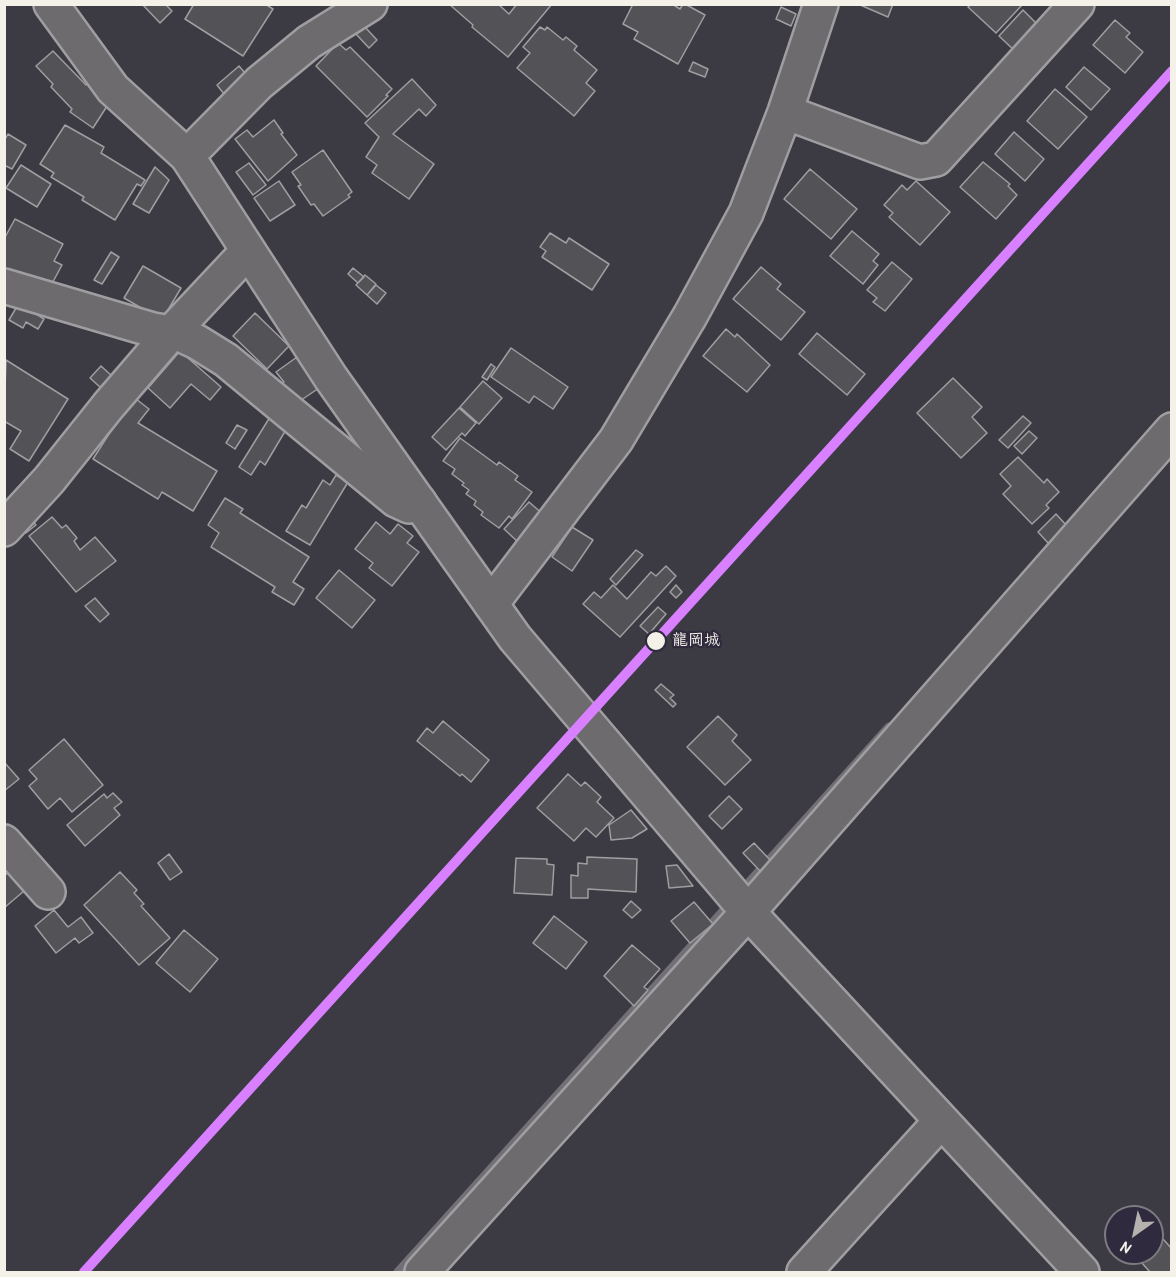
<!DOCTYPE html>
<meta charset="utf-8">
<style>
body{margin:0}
#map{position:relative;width:1176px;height:1277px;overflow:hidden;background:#3c3a43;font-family:"Patrick Hand",sans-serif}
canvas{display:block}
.frame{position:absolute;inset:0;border:6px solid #f4f1e8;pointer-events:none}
.north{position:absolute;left:1104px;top:1205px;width:60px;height:60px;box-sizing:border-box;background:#2f2a3d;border:2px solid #7e7a81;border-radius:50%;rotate:213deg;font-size:16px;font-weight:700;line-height:24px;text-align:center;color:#f4f1e8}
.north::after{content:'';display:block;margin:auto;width:21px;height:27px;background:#b4b1ae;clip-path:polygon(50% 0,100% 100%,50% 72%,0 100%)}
</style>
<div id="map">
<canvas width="1176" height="1277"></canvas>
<div class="frame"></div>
<div class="north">N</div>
</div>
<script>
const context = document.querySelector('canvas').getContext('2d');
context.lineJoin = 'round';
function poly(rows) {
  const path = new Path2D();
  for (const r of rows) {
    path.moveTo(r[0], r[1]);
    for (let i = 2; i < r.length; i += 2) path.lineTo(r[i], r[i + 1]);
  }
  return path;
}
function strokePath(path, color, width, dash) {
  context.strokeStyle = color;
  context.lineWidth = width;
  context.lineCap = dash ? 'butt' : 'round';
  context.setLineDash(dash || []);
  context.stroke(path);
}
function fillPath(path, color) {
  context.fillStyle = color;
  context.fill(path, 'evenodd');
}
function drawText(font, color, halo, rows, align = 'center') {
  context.font = font + ' "Patrick Hand","Klee One",sans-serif';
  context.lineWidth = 4.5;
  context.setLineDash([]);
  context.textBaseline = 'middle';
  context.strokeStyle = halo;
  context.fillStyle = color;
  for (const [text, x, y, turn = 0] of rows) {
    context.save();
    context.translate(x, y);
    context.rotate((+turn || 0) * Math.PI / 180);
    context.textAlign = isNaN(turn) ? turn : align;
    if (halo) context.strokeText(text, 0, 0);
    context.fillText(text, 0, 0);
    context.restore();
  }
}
strokePath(poly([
 [398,1272,889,727]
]), '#736f76', 9);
const building = poly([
 [142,4,165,4,172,11,160,23,142,4],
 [194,4,265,4,273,9,243,56,185,19,194,4],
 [449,4,498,4,509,14,517,4,552,4,508,57,472,27,473,25,449,4],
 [633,4,672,4,680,9,683,4,685,4,705,15,678,64,634,39,638,32,623,24,633,4],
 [858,4,893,4,888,17,858,4],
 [971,4,1023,4,996,33,968,7,971,4],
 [781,7,796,14,791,26,776,19,781,7],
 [1023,10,1040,27,1016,52,999,36,1023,10],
 [1115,20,1130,33,1126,37,1143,52,1125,73,1093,45,1115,20],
 [364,26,377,40,369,48,356,34,364,26],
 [540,27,545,30,547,27,563,40,566,37,577,46,574,50,597,70,586,83,595,91,574,116,517,68,530,53,523,47,540,27],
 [338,43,346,50,350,47,392,89,386,95,388,96,367,117,316,66,338,43],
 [53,51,86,85,87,84,100,93,109,103,93,128,70,112,72,109,51,87,53,84,36,66,53,51],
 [693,62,708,69,705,77,689,71,693,62],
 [239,66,251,80,228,99,217,85,239,66],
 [1084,67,1110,89,1091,110,1066,87,1084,67],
 [412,79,436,105,426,116,419,109,393,134,434,164,409,199,372,173,377,165,366,157,379,137,365,123,412,79],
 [1055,89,1087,117,1058,149,1027,121,1055,89],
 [274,120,283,133,281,134,297,155,268,181,235,139,247,130,253,137,274,120],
 [65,125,104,147,101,153,145,180,141,186,137,184,115,220,82,200,84,197,51,177,54,173,40,164,65,125],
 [1014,132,1044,159,1025,181,995,154,1014,132],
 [8,134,26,145,12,169,4,165,4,141,8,134],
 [323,150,352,192,348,195,350,197,323,216,314,204,311,205,298,186,301,185,292,172,323,150],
 [983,162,1010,184,1008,186,1017,195,996,219,960,187,983,162],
 [249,163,266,185,253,195,236,172,249,163],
 [21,165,51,184,37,207,6,188,21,165],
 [155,167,169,180,149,213,133,204,155,167],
 [810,169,857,209,831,239,784,199,810,169],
 [279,181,295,205,270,221,254,198,279,181],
 [916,181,950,212,920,245,889,217,893,213,884,205,902,185,907,190,916,181],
 [15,219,63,244,54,261,62,265,48,291,4,268,4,239,15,219],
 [852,231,879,254,873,261,878,265,863,284,830,256,852,231],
 [550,233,566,243,569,238,609,264,592,290,542,257,546,251,540,247,550,233],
 [111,252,119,257,102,284,94,280,111,252],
 [892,262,912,279,885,311,873,302,877,298,867,290,892,262],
 [143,266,181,288,162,320,124,298,143,266],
 [761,267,781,284,777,289,805,312,781,340,733,299,761,267],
 [353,268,364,277,358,283,348,274,353,268],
 [365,275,376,284,367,295,356,285,365,275],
 [376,285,386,293,377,304,367,295,376,285],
 [19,303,44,319,38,329,26,322,23,328,9,320,19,303],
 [255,313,289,346,267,369,233,336,255,313],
 [726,329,735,337,737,334,770,365,747,392,703,356,726,329],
 [817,333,865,374,847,395,799,354,817,333],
 [511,348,568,387,553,409,534,396,529,403,491,377,511,348],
 [180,351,221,387,210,400,191,384,170,408,148,388,180,351],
 [297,357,319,388,294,405,280,385,284,382,276,372,297,357],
 [6,360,68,399,29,461,10,449,21,431,4,421,6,360],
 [491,364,495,367,487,380,482,377,491,364],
 [101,366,112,376,101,388,90,378,101,366],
 [953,378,982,407,972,417,987,433,961,458,917,413,953,378],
 [483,381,502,398,479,424,460,407,483,381],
 [136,399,149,409,138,423,217,471,193,511,162,492,158,499,93,459,109,434,136,399],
 [459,408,476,423,465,436,462,433,446,450,432,437,459,408],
 [1023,416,1031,423,1008,448,999,440,1023,416],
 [270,417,287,428,265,465,260,461,251,475,239,467,270,417],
 [237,425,247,430,235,449,226,443,237,425],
 [1029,431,1037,438,1022,454,1014,446,1029,431],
 [460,438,497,465,499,462,518,476,515,480,532,492,512,519,509,516,499,528,481,515,483,512,474,505,476,501,466,494,469,490,462,485,464,483,452,474,455,469,443,461,460,438],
 [1018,457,1044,483,1047,479,1059,492,1046,505,1049,508,1032,524,1003,494,1011,486,1000,474,1018,457],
 [336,475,348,482,310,545,286,531,302,505,306,508,323,480,330,485,336,475],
 [225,498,243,509,240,513,309,557,293,582,304,589,294,605,272,592,275,587,211,547,219,533,208,525,225,498],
 [529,502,544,515,519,543,504,529,529,502],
 [1056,514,1067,526,1049,544,1038,532,1056,514],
 [52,517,62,528,66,525,77,538,74,541,80,550,95,537,116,561,76,592,29,536,52,517],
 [31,519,36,525,26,533,21,528,31,519],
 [376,522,390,534,398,524,413,536,407,543,419,552,392,586,369,568,373,563,355,549,376,522],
 [572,527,593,540,572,571,552,557,572,527],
 [636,550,643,555,616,585,610,579,636,550],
 [666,566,676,576,620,637,583,604,594,592,601,598,613,585,627,599,651,572,656,576,666,566],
 [339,570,375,600,352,628,316,598,339,570],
 [676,585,682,592,676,598,670,592,676,585],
 [95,598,109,614,100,622,85,606,95,598],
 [658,607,666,614,649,634,640,626,658,607],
 [661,684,674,695,670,698,676,704,673,707,655,690,661,684],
 [718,716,737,735,732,741,751,760,725,785,687,747,718,716],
 [443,721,489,760,471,782,462,774,460,776,417,741,427,728,433,733,443,721],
 [64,739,103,785,72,812,60,798,48,809,29,786,37,779,29,770,64,739],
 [4,762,19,779,4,791,4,762],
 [568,774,581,786,585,782,601,797,597,802,614,818,596,837,586,828,574,841,537,808,568,774],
 [113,793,122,802,114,808,120,815,85,846,67,825,104,794,107,798,113,793],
 [729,796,742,809,722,829,709,816,729,796],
 [631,810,647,829,632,838,611,840,609,825,631,810],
 [754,843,772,862,761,872,743,853,754,843],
 [169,854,182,872,170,880,158,863,169,854],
 [587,857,637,859,636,892,588,889,588,898,571,898,571,875,578,876,578,863,587,864,587,857],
 [516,858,547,859,547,864,554,865,552,895,514,893,516,858],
 [677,865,693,886,669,888,666,866,677,865],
 [15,867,31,885,4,908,4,876,15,867],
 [120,872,137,890,134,893,144,904,141,906,170,938,139,965,84,905,120,872],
 [631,901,641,910,632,918,623,910,631,901],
 [694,902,713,924,690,943,671,921,694,902],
 [54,910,68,927,81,917,93,933,79,943,75,938,56,953,35,926,54,910],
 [554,916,587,942,566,969,533,943,554,916],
 [184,930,218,959,190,992,156,963,184,930],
 [632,945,660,969,644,987,648,990,634,1006,604,976,632,945],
 [1155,1230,1172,1249,1172,1272,1150,1272,1133,1253,1152,1253,1152,1233,1155,1230]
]);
fillPath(building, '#535257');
strokePath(building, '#9f9ea0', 1.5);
const street = poly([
 [785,112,920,162,936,159,1077,4],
 [187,156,259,83,309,42,370,4],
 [4,286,153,330,182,335,197,342,226,360,396,500,409,506,419,502],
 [4,529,49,480,108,406,170,334,247,252],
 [491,604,616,440,690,316,746,213,785,112,821,4],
 [4,842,48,892],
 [422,1272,748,912,1172,430],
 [804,1272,941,1121]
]);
const secondary = poly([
 [51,4,113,89,187,156,331,378,515,638,748,912,1082,1272]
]);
strokePath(street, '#9f9ea0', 38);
strokePath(secondary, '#9f9ea0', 38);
strokePath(street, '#6e6b6e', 33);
strokePath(secondary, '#6e6b6e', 33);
strokePath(poly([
 [84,1272,1172,71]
]), '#d880ff', 10);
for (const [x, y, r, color] of [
 [656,641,10,"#f4f1e8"]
]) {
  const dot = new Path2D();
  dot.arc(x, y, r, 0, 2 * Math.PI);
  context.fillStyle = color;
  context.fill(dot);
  strokePath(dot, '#2f2a3d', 2);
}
drawText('bold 16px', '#f4f1e8', '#2f2a3d', [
 ["龍岡城",672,641]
], 'left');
</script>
